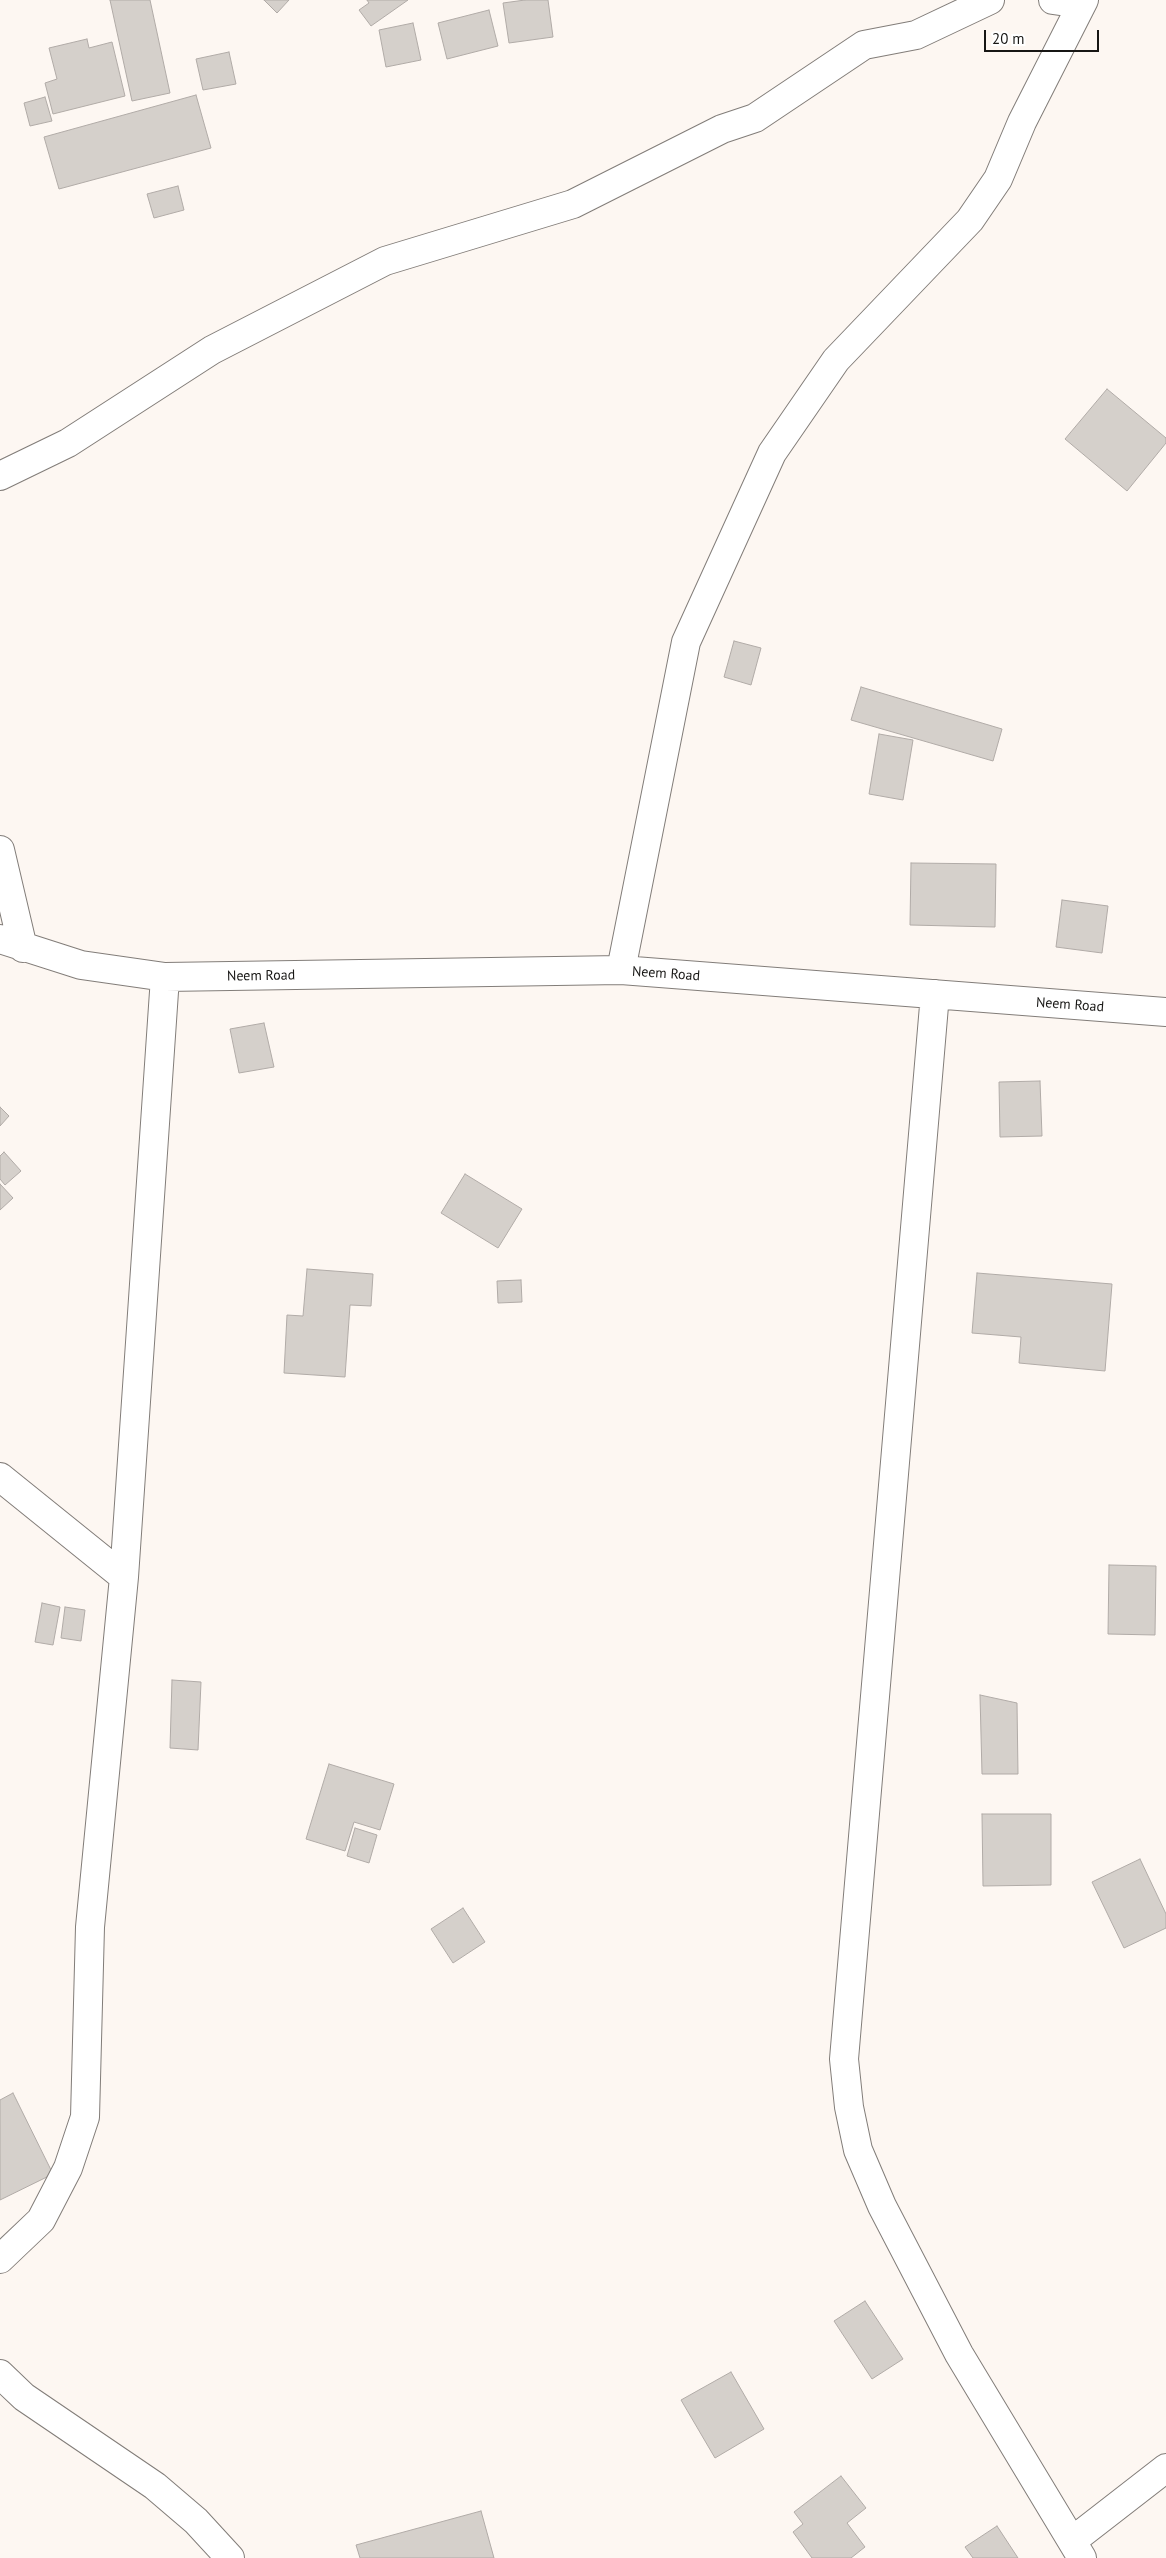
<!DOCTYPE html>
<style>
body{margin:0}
#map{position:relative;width:1166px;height:2558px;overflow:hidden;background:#fdf7f2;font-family:"PT Sans",sans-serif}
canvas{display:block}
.scale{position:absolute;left:984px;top:30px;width:115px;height:22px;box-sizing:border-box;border:2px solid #171614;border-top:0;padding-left:6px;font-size:15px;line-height:18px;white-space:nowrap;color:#171614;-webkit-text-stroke:4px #fff;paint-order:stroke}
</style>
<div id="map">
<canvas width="1166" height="2558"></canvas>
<div class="scale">20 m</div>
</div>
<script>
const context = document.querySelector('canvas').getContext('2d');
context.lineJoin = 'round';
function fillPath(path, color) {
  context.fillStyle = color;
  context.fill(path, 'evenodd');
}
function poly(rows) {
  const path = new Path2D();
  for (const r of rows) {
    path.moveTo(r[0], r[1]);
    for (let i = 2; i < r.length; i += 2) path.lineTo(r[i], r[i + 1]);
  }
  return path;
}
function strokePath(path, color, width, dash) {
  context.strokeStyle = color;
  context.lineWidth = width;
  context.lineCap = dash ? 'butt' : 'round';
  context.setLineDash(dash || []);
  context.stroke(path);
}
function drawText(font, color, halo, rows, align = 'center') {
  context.font = font + ' "PT Sans",sans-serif';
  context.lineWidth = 4;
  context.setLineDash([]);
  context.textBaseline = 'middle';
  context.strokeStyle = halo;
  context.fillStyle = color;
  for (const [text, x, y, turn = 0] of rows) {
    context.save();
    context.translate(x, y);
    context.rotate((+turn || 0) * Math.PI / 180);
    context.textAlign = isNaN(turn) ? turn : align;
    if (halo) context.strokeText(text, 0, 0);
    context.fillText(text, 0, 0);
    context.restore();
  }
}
const building = poly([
 [110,0,150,0,170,93,132,101,110,0],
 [264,0,289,0,277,13,264,0],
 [367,0,408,0,371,26,359,10,369,3,367,0],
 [525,0,548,0,553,37,509,43,503,3,525,0],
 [489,10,498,46,447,59,438,23,489,10],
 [413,23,421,60,386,67,379,30,413,23],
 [87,39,89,48,112,42,125,96,53,114,45,83,57,79,49,48,87,39],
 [229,52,236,84,203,90,196,59,229,52],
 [196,95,211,148,59,189,44,137,196,95],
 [45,97,52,121,30,126,24,103,45,97],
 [178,186,184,210,154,218,147,194,178,186],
 [1107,389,1166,438,1166,443,1127,491,1065,439,1107,389],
 [734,641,761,648,751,685,724,677,734,641],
 [861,687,1002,729,993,761,851,720,861,687],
 [879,734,913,740,903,800,869,794,879,734],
 [911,863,996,864,995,927,910,925,911,863],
 [1062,900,1108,906,1102,953,1056,947,1062,900],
 [264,1023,274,1067,239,1073,230,1029,264,1023],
 [1040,1081,1042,1136,1000,1137,999,1082,1040,1081],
 [0,1107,9,1116,0,1126,0,1107],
 [4,1152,21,1171,5,1185,0,1179,0,1156,4,1152],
 [465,1174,522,1209,498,1248,441,1213,465,1174],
 [0,1184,13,1198,0,1210,0,1184],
 [307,1269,373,1274,371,1306,350,1305,345,1377,284,1373,287,1315,303,1316,307,1269],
 [977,1273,1112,1284,1105,1371,1019,1363,1021,1337,972,1333,977,1273],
 [521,1280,522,1302,498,1303,497,1281,521,1280],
 [1109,1565,1156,1566,1155,1635,1108,1634,1109,1565],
 [42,1603,60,1607,53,1645,35,1642,42,1603],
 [65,1607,85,1610,81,1641,61,1638,65,1607],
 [172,1680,201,1682,198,1750,170,1748,172,1680],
 [980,1695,1017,1703,1018,1774,982,1774,980,1695],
 [329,1764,394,1784,380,1830,354,1822,345,1851,306,1839,329,1764],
 [982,1814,1051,1814,1051,1885,983,1886,982,1814],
 [355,1828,377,1835,369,1863,347,1856,355,1828],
 [1140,1859,1166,1914,1166,1928,1124,1948,1092,1882,1140,1859],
 [463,1908,485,1942,453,1963,431,1929,463,1908],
 [13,2093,53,2174,0,2200,0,2100,13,2093],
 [865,2301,903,2359,872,2379,834,2321,865,2301],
 [731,2372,764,2429,715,2458,681,2400,731,2372],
 [841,2476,866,2508,847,2523,865,2547,851,2558,812,2558,793,2532,803,2524,794,2512,841,2476],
 [481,2511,494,2558,360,2558,356,2545,481,2511],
 [997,2526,1018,2558,973,2558,965,2547,997,2526]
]);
fillPath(building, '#d5d0cb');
strokePath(building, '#b1aba7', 1);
const minor = poly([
 [1053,0,1081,4],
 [0,476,68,443,212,350,385,261,573,204,722,129,755,118,864,45,916,35,990,0],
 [0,850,23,948],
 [0,939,81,965,165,977,621,970,1166,1012],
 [621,970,686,642,772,453,836,360,970,220,998,179,1022,122,1084,0],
 [935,994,844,2059,849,2107,858,2150,882,2206,959,2354,1082,2558],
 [0,1477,124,1577],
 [0,2259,41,2220,68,2168,85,2117,90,1927,124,1577,165,977],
 [0,2374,24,2397,155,2486,196,2521,230,2558],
 [1072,2541,1166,2468]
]);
strokePath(minor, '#827d79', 30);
strokePath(minor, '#fff', 28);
drawText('14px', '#171614', '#fff', [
 ["Neem Road",666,974,4],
 ["Neem Road",261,976,-1],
 ["Neem Road",1070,1005,4]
]);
</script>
